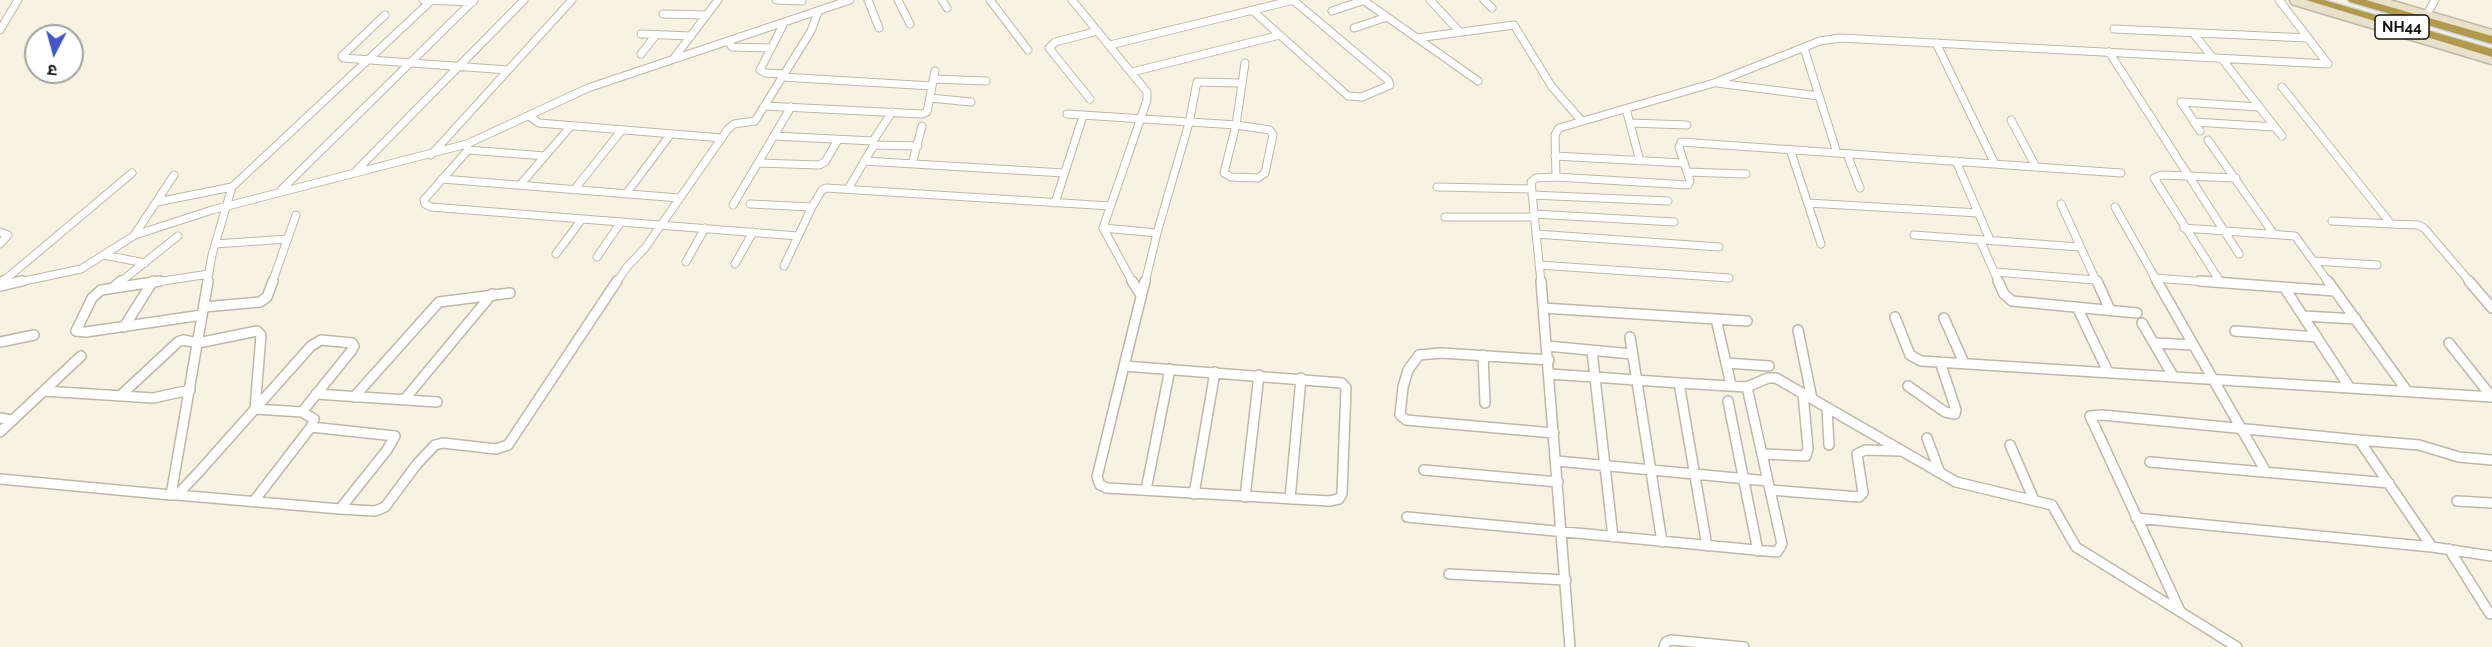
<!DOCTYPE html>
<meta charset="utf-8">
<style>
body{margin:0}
#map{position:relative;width:2492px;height:647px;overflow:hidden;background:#f8f2e2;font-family:Raleway,"Noto Sans Devanagari",sans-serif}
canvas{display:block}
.north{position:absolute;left:24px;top:24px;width:60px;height:60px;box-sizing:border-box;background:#fff;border:2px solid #a1a19f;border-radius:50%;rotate:186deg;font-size:16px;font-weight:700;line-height:24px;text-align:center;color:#15140e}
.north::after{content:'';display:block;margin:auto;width:21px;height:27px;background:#4355c9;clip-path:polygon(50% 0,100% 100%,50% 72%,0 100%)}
</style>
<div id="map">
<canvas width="2492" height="647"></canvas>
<div class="north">उ</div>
</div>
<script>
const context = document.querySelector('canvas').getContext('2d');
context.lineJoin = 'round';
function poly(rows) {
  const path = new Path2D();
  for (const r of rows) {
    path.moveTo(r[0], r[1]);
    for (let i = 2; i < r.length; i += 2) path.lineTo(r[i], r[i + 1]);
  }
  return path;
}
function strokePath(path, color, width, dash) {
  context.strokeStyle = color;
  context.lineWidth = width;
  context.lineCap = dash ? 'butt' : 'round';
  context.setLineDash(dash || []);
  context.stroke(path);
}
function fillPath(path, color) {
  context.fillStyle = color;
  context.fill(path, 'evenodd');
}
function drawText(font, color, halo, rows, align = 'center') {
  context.font = font + ' Raleway,sans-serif';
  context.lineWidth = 4.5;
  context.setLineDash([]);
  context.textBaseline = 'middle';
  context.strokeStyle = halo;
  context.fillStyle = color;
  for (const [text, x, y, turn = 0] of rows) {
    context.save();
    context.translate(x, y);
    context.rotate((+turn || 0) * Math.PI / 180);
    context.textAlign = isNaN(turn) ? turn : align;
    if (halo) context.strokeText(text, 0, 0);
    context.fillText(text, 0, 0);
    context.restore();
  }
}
const streetFar1 = poly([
 [423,0,473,2],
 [776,0,802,1],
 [868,0,879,28],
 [898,0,910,24],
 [942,0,947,8],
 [990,0,1028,50],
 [1072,0,1147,92,1147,100,1103,228,1157,233,1189,123,1197,82,1241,83],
 [1363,0,1478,81],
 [1430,0,1460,32],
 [1484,0,1492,8],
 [2279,0,2328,64],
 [1253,11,1348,96,1362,97,1390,85,1388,80,1293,0],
 [1332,11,1365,0],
 [663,14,707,15],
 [385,15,342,56,343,58,508,70],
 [2426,16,2435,0],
 [1354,28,1387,17],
 [2114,29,2307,38],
 [0,30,18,0],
 [2193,33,2213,58],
 [641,34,691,36],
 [1417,38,1514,25,1552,87,1581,120],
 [728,41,732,47,771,48],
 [1936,43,1995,164],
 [1110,45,1294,0],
 [1804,48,1837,153],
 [2109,52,2239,254],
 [641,54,656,35],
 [674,58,718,0],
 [2222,59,2282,136],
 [1132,72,1280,35],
 [783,74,765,73,760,70,784,23],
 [782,77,932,86],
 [933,79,986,81],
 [1717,83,1819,96],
 [2282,87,2391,224,2418,225,2424,228,2471,283],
 [930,98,971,102],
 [1090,99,1049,48,1055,42,1098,31],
 [764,106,922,114,927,112,935,71],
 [1626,109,1640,161],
 [1067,114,1236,125],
 [529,116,539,123,722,138],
 [2011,120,2036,167],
 [2194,122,2275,127],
 [1630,123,1687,125],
 [1236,125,1270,130,1273,135,1265,173,1258,178,1231,177,1224,173,1236,125],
 [1236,125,1245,63],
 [2200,131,2181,102,2259,107],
 [774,136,873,141,892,112],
 [2208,140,2273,233],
 [467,144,468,150,424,200,425,204,431,207,798,236],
 [1790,149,1821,244],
 [468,150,545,156],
 [1847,154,1860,188],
 [431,155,572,0],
 [1555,156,1684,163],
 [864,161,1064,173],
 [1956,161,1990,240],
 [758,163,819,165,825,162,838,140],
 [912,164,922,126],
 [357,170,524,0],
 [1687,172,1746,174],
 [1556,177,1688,185,1690,181,1679,147,1681,142,2121,173],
 [442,179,679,198],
 [520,185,570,127],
 [1437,187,1531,189],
 [848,189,874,145,918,146],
 [281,190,474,0],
 [574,190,621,131],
 [626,194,670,135],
 [1532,195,1668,201],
 [157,202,232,187],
 [1055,203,1083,116],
 [1808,203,1979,213],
 [750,204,812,207],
 [2061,204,2097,283],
 [733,205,791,107],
 [2115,207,2158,283],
 [1534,214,1674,222],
 [1445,217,1534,217],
 [2332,221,2391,224],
 [1103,228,1133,283],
 [2184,228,2295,236,2329,283],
 [0,232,8,235,0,244],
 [135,234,174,175],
 [1536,234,1719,247],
 [1914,235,2080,247],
 [1980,240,1999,283],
 [215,244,288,239],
 [556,254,582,219],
 [104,255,145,263],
 [597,257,621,222],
 [2314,261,2377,265],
 [686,262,705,228],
 [735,264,753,232],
 [1539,265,1729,278],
 [784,266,812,207,822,190,826,188,1110,206],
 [1995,272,2095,280],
 [2154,278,2221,283],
 [1,283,132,173],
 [15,283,81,269,135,235,212,210,467,144,588,88,850,0],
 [119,283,178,236],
 [150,283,209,274],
 [207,283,212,255,232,187,432,0],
 [272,283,296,215],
 [616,283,627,267,645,248,728,129,734,124,755,121,811,31,818,12],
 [1145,283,1157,233],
 [1541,283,1531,182,1536,178,1556,177,1555,135,1559,128,1714,83,1820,41,1840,38,2328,64],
 [2221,283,2154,178,2162,175,2236,178]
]);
const street = poly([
 [160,281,101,290,92,298,76,331,86,332,202,315],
 [208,281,171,495,177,495,198,473,311,346,321,340,352,343,354,346,352,350,302,412],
 [1132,281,1141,295],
 [1541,281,1570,647],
 [1998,281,2004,294,2012,301,2137,313],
 [2097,281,2110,310],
 [2157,281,2266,472],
 [2200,281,2335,291],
 [2328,281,2407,391],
 [2469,281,2492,308],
 [0,284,3,281],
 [0,286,22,281],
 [114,287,121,281],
 [2284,287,2350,388],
 [204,307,260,302,267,297,273,281],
 [2077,307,2108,372],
 [1543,308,1747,321],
 [2304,316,2356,319],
 [1895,317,1910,355,1921,361,2492,397],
 [1944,318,1964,363],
 [1716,319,1731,385],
 [2142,323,2173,376],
 [124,327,153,281],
 [1798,330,1812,399],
 [2235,331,2317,337],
 [1630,337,1662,542],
 [0,342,34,335],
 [2154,343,2193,345],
 [2449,343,2491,396],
 [1547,346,1632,354],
 [1592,351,1613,537],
 [1483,355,1485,403],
 [1549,360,1441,353,1419,355,1408,370,1403,387,1400,415,1406,420,1554,433],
 [1726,363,1769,366],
 [1124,366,1342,383,1346,388,1342,494,1339,499,1329,501,1107,488,1100,485,1097,477,1124,366],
 [1124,366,1145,281],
 [1550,374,1679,383,1707,546],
 [1679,383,1747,387],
 [1908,386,1945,412,1955,414,1956,410,1940,362],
 [44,391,153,398,190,390],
 [316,394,437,402],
 [120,396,178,342,183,340,198,343,257,331,261,335,255,409],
 [354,397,439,302,510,293],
 [404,400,492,294],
 [1728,401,1758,551],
 [1827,408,1829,445],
 [0,418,12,420],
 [0,432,81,356],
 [1927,438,1940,473],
 [2359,440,2419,445,2459,457,2492,460],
 [2010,445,2034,500],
 [1764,454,1806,456,1808,448,1803,394],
 [1557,461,1768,481],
 [2150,462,2389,483],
 [1424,470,1558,482],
 [0,479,171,495],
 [1146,490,1170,369],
 [1770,490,1859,497,1863,493,1857,454,1865,450,1901,451],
 [1194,494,1215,372],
 [177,495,340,509,387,450,395,436,311,427],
 [1245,497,1259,375],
 [1290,499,1301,378],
 [254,501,311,427,314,419,302,412,255,409],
 [2457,501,2492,503],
 [340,509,375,511,385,507,417,464,435,445,443,443,496,449,508,445,617,281],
 [1407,517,1777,552,1782,544,1747,387,1768,378,1776,378,1956,482,2052,505,2076,547,2237,647],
 [2136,518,2432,547,2492,556],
 [2449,549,2490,614],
 [1449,574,1566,580],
 [2180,611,2090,416,2102,415,2359,440,2432,547],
 [1664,647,1666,642,1671,640,1744,647]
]);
const secondary = poly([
 [2295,0,2492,59],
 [2372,0,2492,35]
]);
const highway = poly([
 [2306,0,2324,0,2492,49,2492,57,2306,0],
 [2348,0,2366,0,2492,36,2492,44,2350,2,2348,0]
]);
strokePath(streetFar1, '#bdb8a9', 9);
strokePath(street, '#bdb8a9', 12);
strokePath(secondary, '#bdb8a9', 13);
strokePath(highway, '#d5d5d4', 3);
strokePath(streetFar1, '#fff', 7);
strokePath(street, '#fff', 9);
strokePath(secondary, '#e8e0ca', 10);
fillPath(highway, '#b1994d');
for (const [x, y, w] of [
 [2402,27,54]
]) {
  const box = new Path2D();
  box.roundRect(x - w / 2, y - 12, w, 24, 4.5);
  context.fillStyle = '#fff';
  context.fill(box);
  strokePath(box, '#15140e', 1.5);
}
drawText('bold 15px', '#15140e', null, [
 ["NH44",2402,27]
]);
</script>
